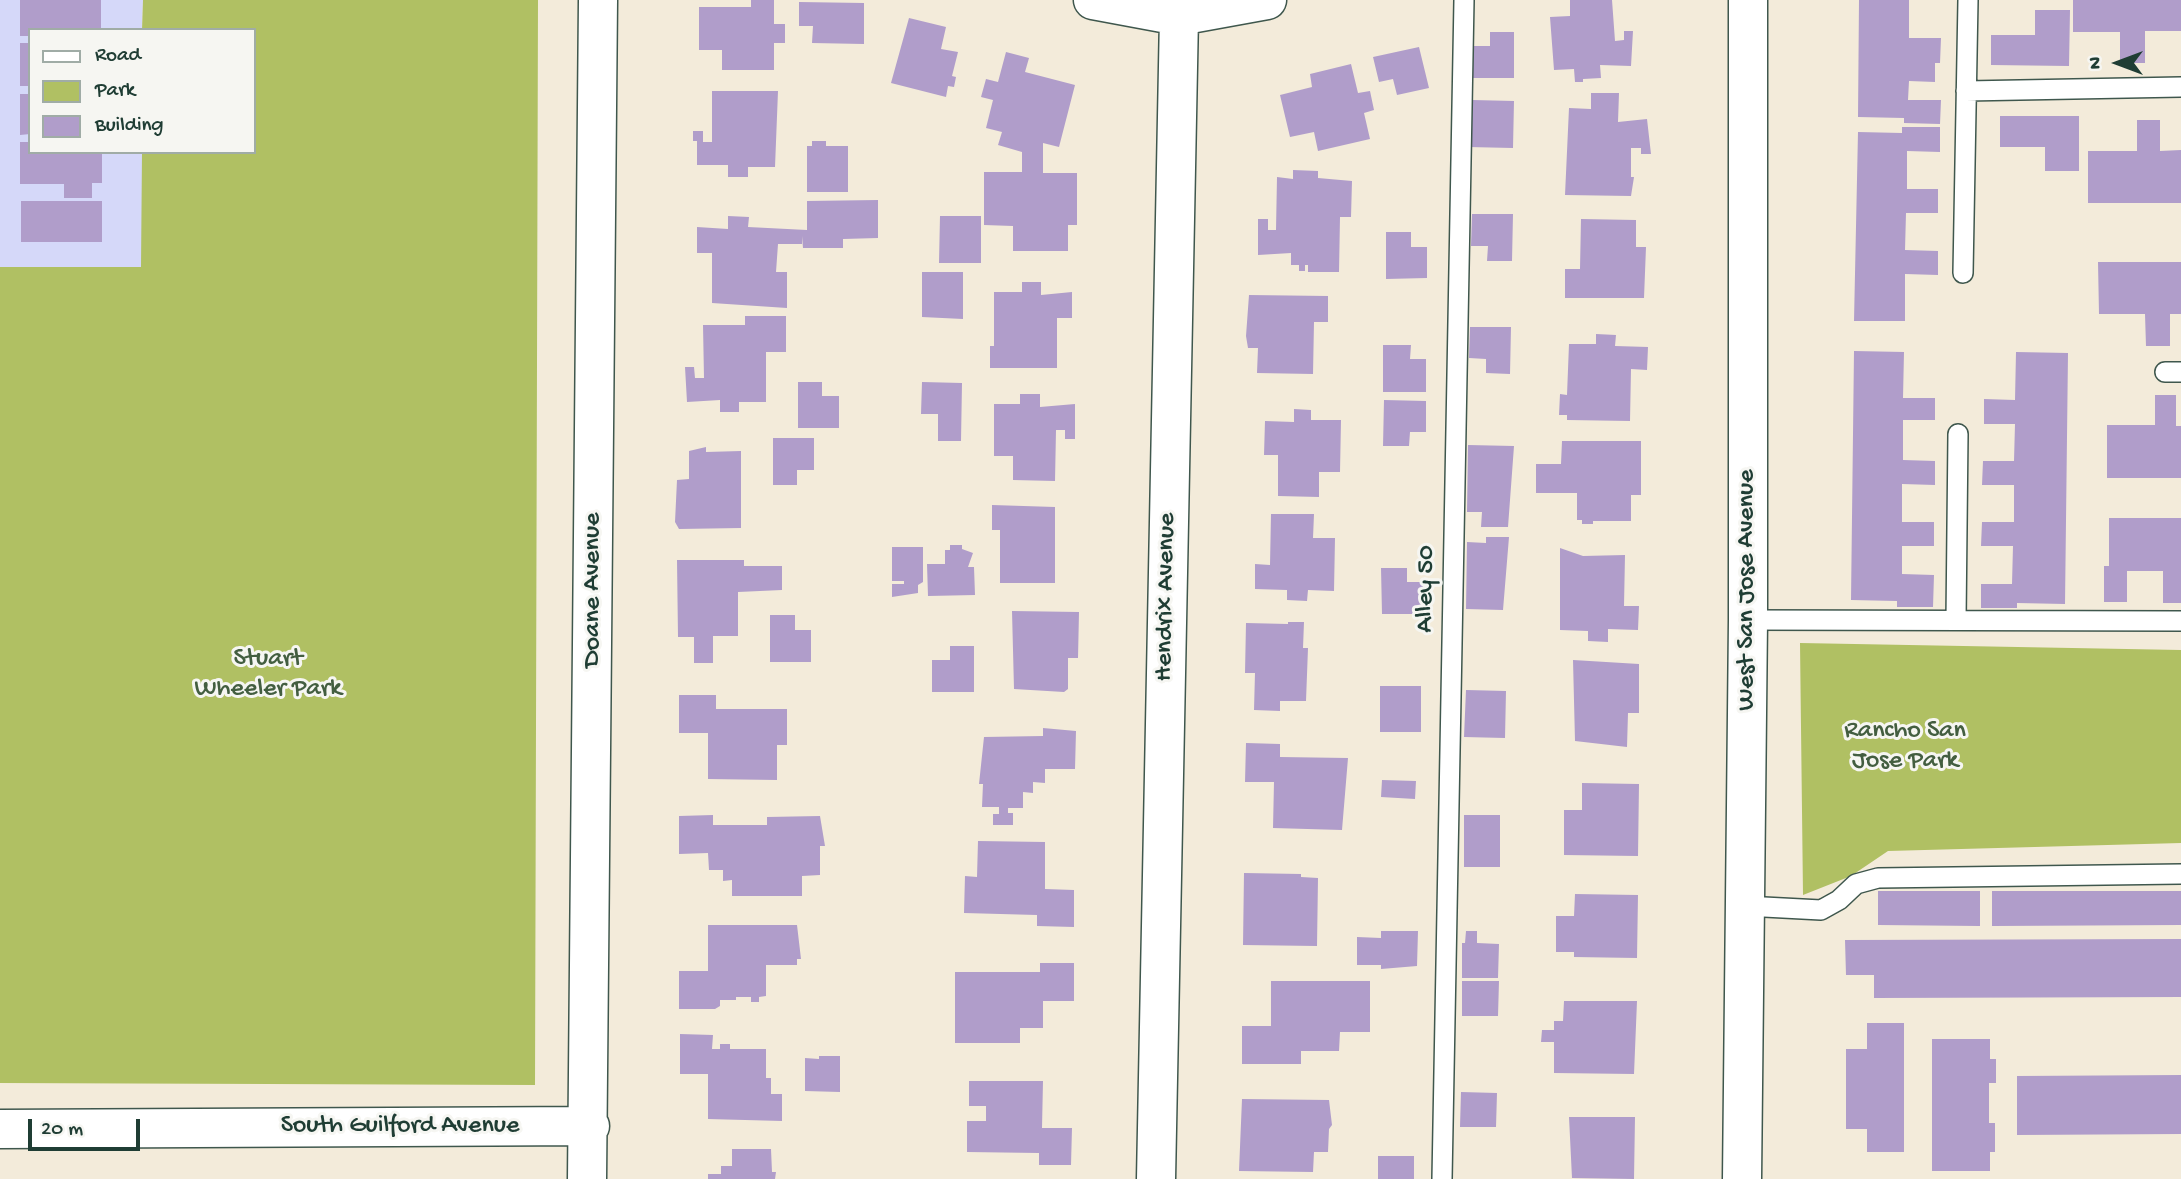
<!DOCTYPE html>
<style>
body{margin:0}
#map{position:relative;width:2181px;height:1179px;overflow:hidden;background:#f3ebda;font-family:"Gochi Hand",sans-serif}
canvas{display:block}
.legend{position:absolute;left:28px;top:28px;width:228px;height:126px;box-sizing:border-box;background:#f6f6f2;border:2px solid #a0aca6;margin:0;padding:9px 12px;list-style:none;font-size:21px;color:#1f3d34}
.legend li{display:flex;align-items:center;gap:14px;height:35px}
.legend b{width:35px;border:2px solid #a0aca6}
.north{position:absolute;left:2083px;top:28px;width:70px;height:70px;-webkit-text-stroke:5px #f6f6f2;paint-order:stroke;rotate:270deg;font-size:19px;font-weight:700;line-height:28px;text-align:center;color:#1f3d34}
.north::after{content:'';display:block;margin:auto;width:24px;height:32px;background:#1f3d34;clip-path:polygon(50% 0,100% 100%,50% 72%,0 100%)}
.scale{position:absolute;left:28px;top:1119px;width:112px;height:32px;box-sizing:border-box;border:4px solid #1f3d34;border-top:0;padding-left:9px;font-size:21px;line-height:24px;white-space:nowrap;color:#1f3d34;-webkit-text-stroke:5px #f6f6f2;paint-order:stroke}
</style>
<div id="map">
<canvas width="2181" height="1179"></canvas>
<ul class="legend">
<li><b style="height:9px;background:#fff"></b>Road</li>
<li><b style="height:19px;background:#b0c063"></b>Park</li>
<li><b style="height:19px;background:#b09dca"></b>Building</li>
</ul>
<div class="north">N</div>
<div class="scale">20 m</div>
</div>
<script>
const context = document.querySelector('canvas').getContext('2d');
context.lineJoin = 'round';
function fillPath(path, color) {
  context.fillStyle = color;
  context.fill(path, 'evenodd');
}
function poly(rows) {
  const path = new Path2D();
  for (const r of rows) {
    path.moveTo(r[0], r[1]);
    for (let i = 2; i < r.length; i += 2) path.lineTo(r[i], r[i + 1]);
  }
  return path;
}
function strokePath(path, color, width, dash) {
  context.strokeStyle = color;
  context.lineWidth = width;
  context.lineCap = dash ? 'butt' : 'round';
  context.setLineDash(dash || []);
  context.stroke(path);
}
function drawText(font, color, halo, rows, align = 'center') {
  context.font = font + ' "Gochi Hand",sans-serif';
  context.lineWidth = 6;
  context.setLineDash([]);
  context.textBaseline = 'middle';
  context.strokeStyle = halo;
  context.fillStyle = color;
  for (const [text, x, y, turn = 0] of rows) {
    context.save();
    context.translate(x, y);
    context.rotate((+turn || 0) * Math.PI / 180);
    context.textAlign = isNaN(turn) ? turn : align;
    if (halo) context.strokeText(text, 0, 0);
    context.fillText(text, 0, 0);
    context.restore();
  }
}
fillPath(poly([
 [0,0,143,0,142,30,30,30,30,152,142,152,142,267,0,267]
]), '#d5d8f9');
fillPath(poly([
 [143,0,538,0,535,1085,0,1083,0,267,141,267,142,152,254,152,254,30,142,30],
 [1800,643,2181,650,2181,843,1888,851,1851,876,1803,895]
]), '#b0c063');
fillPath(poly([
 [20,0,101,0,101,30,30,30,30,36,20,36],
 [751,0,774,0,774,24,785,24,785,43,774,43,774,70,722,70,722,50,699,50,699,7,751,7],
 [1570,0,1612,0,1615,41,1624,40,1624,31,1633,31,1631,66,1600,65,1601,78,1583,79,1583,82,1575,82,1574,69,1554,70,1550,17,1570,16],
 [1859,0,1909,0,1909,38,1941,38,1940,63,1935,63,1935,82,1909,81,1908,100,1941,100,1940,124,1904,123,1904,118,1858,117],
 [2073,0,2181,0,2181,31,2145,31,2145,63,2120,63,2120,32,2073,32],
 [799,2,864,3,864,44,812,43,813,26,799,26],
 [2035,10,2070,10,2069,66,1991,65,1991,35,2035,35],
 [909,18,946,27,941,49,958,52,952,76,956,77,954,87,948,86,946,97,891,83],
 [1490,32,1514,32,1514,78,1473,78,1473,46,1490,46],
 [20,43,30,43,30,86,20,86],
 [1419,47,1429,88,1397,95,1393,79,1379,82,1373,57],
 [1006,52,1029,58,1025,72,1075,85,1059,147,1043,143,1043,173,1077,173,1077,225,1068,225,1068,251,1013,251,1013,226,984,225,984,172,1022,172,1022,152,998,145,1002,132,986,128,993,100,981,97,986,79,998,82],
 [1351,64,1358,93,1370,91,1374,110,1364,113,1370,139,1318,151,1314,132,1290,137,1280,95,1312,87,1310,74],
 [712,91,778,91,775,167,748,167,748,177,728,177,728,165,697,165,697,141,693,141,693,131,703,131,703,142,712,142],
 [1591,93,1619,93,1618,122,1647,119,1651,154,1641,154,1641,148,1631,148,1631,177,1634,177,1631,196,1565,195,1569,108,1591,109],
 [20,94,30,94,30,134,20,135],
 [1472,100,1514,101,1513,148,1468,147],
 [2000,116,2079,116,2079,171,2045,171,2045,147,2000,147],
 [2137,120,2160,120,2160,151,2181,150,2181,203,2088,203,2088,151,2137,151],
 [1902,127,1940,127,1940,152,1907,151,1907,189,1938,189,1938,213,1906,213,1905,250,1938,251,1938,275,1905,274,1905,321,1854,321,1858,132,1902,133],
 [812,141,826,141,826,146,848,146,848,192,807,192,807,146,812,146],
 [20,142,30,142,30,152,102,152,102,183,92,183,92,198,64,198,64,184,20,184],
 [1293,170,1318,171,1318,178,1352,181,1351,217,1340,217,1339,272,1308,272,1308,265,1305,265,1305,271,1299,271,1299,265,1291,265,1291,253,1258,255,1258,219,1268,219,1268,230,1276,230,1277,177,1293,179],
 [878,200,878,238,843,239,843,248,803,248,802,236,802,244,778,244,776,272,787,272,787,308,712,303,712,253,697,253,697,227,728,229,728,216,749,217,748,227,807,230,807,201],
 [21,201,102,201,102,242,21,242],
 [1472,214,1513,214,1512,261,1487,261,1488,246,1471,246],
 [940,216,981,216,981,263,939,263],
 [1581,219,1636,220,1636,247,1646,247,1644,298,1565,298,1565,269,1580,269],
 [1386,232,1411,232,1411,247,1427,247,1427,278,1386,279],
 [2098,262,2181,262,2181,314,2170,314,2170,346,2146,346,2145,314,2099,314],
 [922,272,963,272,963,319,922,317],
 [1022,282,1041,282,1041,295,1072,292,1072,318,1057,318,1057,368,990,368,990,346,994,346,994,292,1022,292],
 [1249,295,1328,296,1328,322,1314,322,1313,374,1257,373,1258,348,1248,348,1246,336],
 [745,316,786,316,786,352,766,352,766,402,739,402,739,412,720,412,720,400,687,402,685,367,694,367,695,378,704,378,703,325,745,325],
 [1470,327,1511,327,1510,374,1486,373,1486,359,1469,358],
 [1596,334,1616,335,1615,346,1648,347,1647,370,1631,369,1630,421,1567,420,1567,415,1559,415,1560,394,1567,395,1569,344,1596,344],
 [1383,345,1411,345,1410,359,1426,359,1426,392,1383,392],
 [1854,351,1904,352,1903,398,1935,398,1935,420,1903,420,1903,460,1935,461,1935,485,1902,484,1902,522,1934,522,1934,546,1902,546,1902,574,1934,575,1933,607,1897,607,1897,601,1851,600],
 [2016,352,2068,353,2065,604,2017,603,2017,608,1981,608,1981,584,2012,584,2013,546,1981,546,1982,522,2014,522,2014,485,1982,485,1983,461,2014,461,2015,424,1984,424,1984,399,2015,400],
 [798,382,822,382,822,396,839,396,839,428,798,428],
 [922,382,962,383,961,441,938,441,938,414,921,414],
 [1020,394,1040,394,1040,407,1075,404,1075,439,1065,439,1065,430,1056,430,1055,481,1013,480,1013,456,994,456,994,404,1020,404],
 [2155,395,2176,395,2176,426,2181,426,2181,478,2107,478,2107,425,2155,425],
 [1384,400,1426,401,1426,432,1410,432,1409,446,1383,446],
 [1294,409,1311,410,1311,420,1341,420,1340,472,1319,472,1319,497,1278,496,1278,455,1264,455,1265,421,1294,422],
 [773,438,814,438,814,470,797,470,797,485,773,485],
 [1562,441,1641,441,1641,495,1631,495,1631,521,1593,521,1593,524,1582,524,1582,520,1577,520,1577,493,1536,493,1536,464,1561,464],
 [1468,445,1514,446,1508,527,1481,527,1482,512,1467,512],
 [706,447,706,452,741,451,741,528,679,529,675,522,677,480,689,479,689,451],
 [992,505,1055,507,1055,583,1000,583,1000,530,992,530],
 [1271,514,1314,514,1313,538,1335,538,1334,591,1308,590,1307,601,1287,600,1287,590,1255,589,1255,564,1270,565],
 [2109,518,2181,518,2181,603,2163,603,2163,571,2127,571,2127,602,2104,602,2104,566,2109,566],
 [1486,537,1509,537,1503,610,1466,609,1467,542,1486,543],
 [950,545,962,545,962,549,973,553,968,567,974,567,975,595,928,596,927,564,945,564,945,550,950,550],
 [892,547,923,547,923,582,918,585,918,593,892,597,892,584,904,584,904,581,892,581],
 [1560,548,1583,556,1625,555,1624,606,1639,606,1638,630,1608,629,1608,642,1588,641,1588,631,1560,630],
 [677,560,744,560,744,566,782,566,782,590,738,592,738,636,713,636,713,663,694,663,694,637,678,637],
 [1381,568,1407,568,1407,582,1423,582,1423,614,1382,614],
 [1012,611,1079,612,1078,658,1068,658,1068,689,1064,692,1014,689],
 [770,615,795,615,795,630,811,630,811,662,770,662],
 [1288,622,1304,622,1303,648,1308,648,1306,701,1280,701,1280,711,1254,710,1255,673,1245,673,1246,623,1288,624],
 [950,646,974,646,974,692,932,692,932,660,950,660],
 [1573,660,1639,664,1639,713,1628,713,1627,747,1575,741],
 [1380,686,1421,686,1421,732,1380,732],
 [1466,690,1506,691,1505,738,1464,737],
 [679,695,716,695,716,709,787,709,787,745,777,745,777,780,708,779,708,733,679,733],
 [1043,728,1076,731,1075,769,1045,769,1045,783,1033,782,1033,793,1023,792,1023,808,1008,808,1008,813,1013,813,1013,825,993,825,993,814,999,814,999,807,982,807,983,784,979,784,984,737,1043,736],
 [1246,743,1280,744,1280,757,1348,758,1342,830,1273,828,1274,782,1245,782],
 [1382,780,1416,781,1415,799,1381,797],
 [1582,783,1639,784,1638,856,1564,855,1564,810,1582,810],
 [713,815,713,825,767,825,767,817,820,816,825,846,820,846,820,875,802,876,802,896,732,896,732,880,723,881,723,870,709,870,708,853,679,854,679,816],
 [1464,815,1500,815,1500,867,1464,867],
 [978,841,1045,842,1045,889,1074,890,1074,927,1037,926,1037,915,964,913,965,876,977,877],
 [1244,873,1301,874,1301,877,1318,878,1317,946,1243,945],
 [1878,891,1980,891,1980,926,1878,925],
 [1992,891,2181,891,2181,925,1992,926],
 [1575,894,1638,895,1637,958,1574,957,1574,952,1556,952,1556,916,1574,916],
 [708,925,797,925,801,959,797,959,797,965,766,965,766,996,759,997,759,1002,751,1002,751,997,736,997,736,1000,720,1000,720,1006,715,1009,679,1009,679,971,708,971],
 [1381,931,1418,931,1417,966,1381,969,1381,965,1357,965,1357,937,1381,938],
 [1466,931,1477,931,1477,943,1499,944,1498,978,1462,978,1462,943,1465,943],
 [2181,939,2181,997,1874,998,1874,975,1846,975,1845,940],
 [1040,963,1074,963,1074,1001,1043,1001,1043,1028,1020,1028,1020,1043,955,1043,955,972,1040,972],
 [1271,981,1370,981,1370,1032,1340,1032,1339,1051,1301,1051,1301,1064,1242,1064,1242,1026,1271,1026],
 [1462,981,1499,981,1498,1016,1462,1016],
 [1564,1001,1637,1001,1634,1074,1554,1073,1554,1042,1541,1042,1542,1030,1554,1030,1554,1021,1563,1021],
 [1867,1023,1904,1023,1904,1152,1867,1152,1867,1129,1846,1129,1846,1049,1867,1049],
 [680,1034,713,1035,712,1049,720,1049,720,1044,730,1044,730,1049,766,1049,766,1078,771,1078,771,1094,782,1094,782,1121,708,1119,708,1074,680,1074],
 [1932,1039,1990,1039,1990,1059,1996,1059,1996,1083,1989,1083,1989,1123,1995,1123,1995,1152,1990,1152,1990,1171,1932,1171],
 [819,1056,840,1056,840,1092,805,1091,805,1058,819,1059],
 [2181,1075,2181,1134,2017,1135,2017,1076],
 [969,1081,1043,1081,1042,1128,1072,1128,1071,1165,1039,1165,1039,1153,967,1152,967,1121,986,1121,986,1106,969,1106],
 [1461,1092,1497,1093,1496,1127,1460,1127],
 [1242,1099,1329,1100,1332,1125,1329,1129,1328,1152,1314,1152,1313,1172,1239,1171],
 [1569,1117,1635,1117,1634,1179,1572,1178],
 [732,1149,771,1149,772,1172,776,1172,775,1179,708,1179,708,1174,721,1174,721,1166,732,1166],
 [1378,1156,1414,1156,1414,1179,1378,1179]
]), '#b09dca');
const service = poly([
 [1966,91,2181,87],
 [1963,273,1968,0],
 [2165,372,2181,372],
 [1748,620,2181,621],
 [1956,620,1958,434],
 [1745,906,1821,910,1839,900,1856,884,1878,878,2181,874],
 [1442,1179,1464,0]
]);
const minor = poly([
 [1093,0,1179,16,1267,0],
 [0,1129,590,1126],
 [587,1179,598,0],
 [1156,1179,1179,16]
]);
const tertiary = poly([
 [1742,1179,1748,620,1748,0]
]);
strokePath(service, '#3f574d', 22);
strokePath(minor, '#3f574d', 41);
strokePath(tertiary, '#3f574d', 41);
strokePath(service, '#fff', 19);
strokePath(minor, '#fff', 38);
strokePath(tertiary, '#fff', 38);
drawText('26px', '#1f3d34', '#f6f6f2', [
 ["Alley 50",1427,589,-89],
 ["Doane Avenue",594,590,-90],
 ["West San Jose Avenue",1748,590,-90],
 ["Hendrix Avenue",1167,597,-89],
 ["South Guilford Avenue",400,1127]
]);
drawText('26px', '#435e40', '#f6f6f2', [
 ["Stuart",268,660],
 ["Wheeler Park",268,690],
 ["Rancho San",1905,732],
 ["Jose Park",1905,762]
]);
</script>
